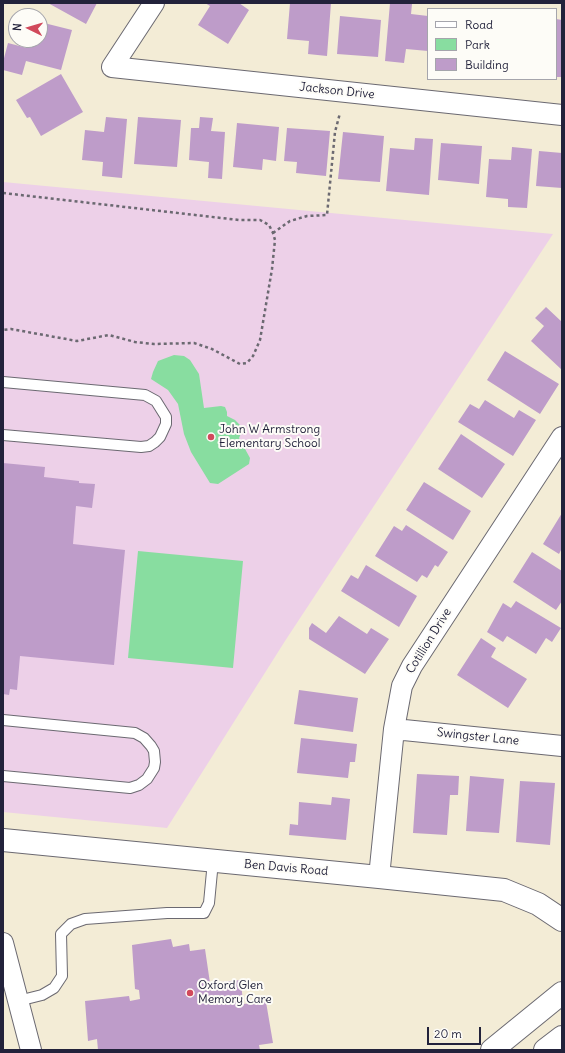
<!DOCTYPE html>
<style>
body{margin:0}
#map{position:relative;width:565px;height:1053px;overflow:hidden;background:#f3ecd6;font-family:Delius,sans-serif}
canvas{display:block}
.frame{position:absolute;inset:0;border:4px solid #22223b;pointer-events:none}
.legend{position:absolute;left:427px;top:8px;width:130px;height:72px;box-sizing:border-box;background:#fdfcf7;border:1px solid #a5a5ac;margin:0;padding:5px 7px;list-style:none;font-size:12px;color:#22223b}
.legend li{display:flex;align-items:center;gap:8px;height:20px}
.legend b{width:20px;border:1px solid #a5a5ac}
.north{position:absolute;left:8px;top:8px;width:40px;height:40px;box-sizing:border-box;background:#fdfcf7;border:1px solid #a5a5ac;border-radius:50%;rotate:275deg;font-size:11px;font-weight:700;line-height:16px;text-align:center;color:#22223b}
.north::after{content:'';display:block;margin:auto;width:14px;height:18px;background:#d1495b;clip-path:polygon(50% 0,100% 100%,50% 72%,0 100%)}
.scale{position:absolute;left:427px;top:1027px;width:54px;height:18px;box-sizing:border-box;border:2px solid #22223b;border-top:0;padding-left:5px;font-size:12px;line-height:14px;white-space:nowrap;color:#22223b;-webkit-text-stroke:3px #fdfcf7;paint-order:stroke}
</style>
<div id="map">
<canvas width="565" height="1053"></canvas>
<div class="frame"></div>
<ul class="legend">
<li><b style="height:5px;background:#fff"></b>Road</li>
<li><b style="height:11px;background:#88dda0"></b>Park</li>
<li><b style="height:11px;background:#be9cc9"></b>Building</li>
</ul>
<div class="north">N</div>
<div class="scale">20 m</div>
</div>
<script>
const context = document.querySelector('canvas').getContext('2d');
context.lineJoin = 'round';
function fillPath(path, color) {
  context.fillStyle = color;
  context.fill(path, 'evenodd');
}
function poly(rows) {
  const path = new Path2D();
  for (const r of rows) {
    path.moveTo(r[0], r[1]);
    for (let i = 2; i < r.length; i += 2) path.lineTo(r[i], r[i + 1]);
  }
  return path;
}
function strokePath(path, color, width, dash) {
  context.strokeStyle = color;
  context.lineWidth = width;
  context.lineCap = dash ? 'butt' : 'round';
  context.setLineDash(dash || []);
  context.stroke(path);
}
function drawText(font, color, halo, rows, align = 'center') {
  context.font = font + ' Delius,sans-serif';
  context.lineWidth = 4;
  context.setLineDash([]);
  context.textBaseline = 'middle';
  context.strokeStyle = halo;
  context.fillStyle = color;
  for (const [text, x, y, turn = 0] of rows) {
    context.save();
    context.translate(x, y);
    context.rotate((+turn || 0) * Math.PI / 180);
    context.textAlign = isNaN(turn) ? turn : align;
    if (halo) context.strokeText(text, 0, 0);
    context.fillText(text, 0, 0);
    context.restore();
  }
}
fillPath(poly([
 [3,182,553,234,285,641,167,828,3,812]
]), '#edd0e8');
fillPath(poly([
 [174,355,184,356,190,360,199,374,204,408,221,406,225,407,227,412,227,416,235,420,241,426,242,431,239,438,250,458,249,464,218,484,210,483,191,452,184,434,178,404,168,390,151,379,153,372,158,361],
 [138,551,243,561,233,668,128,658]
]), '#88dda0');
fillPath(poly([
 [48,3,97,3,86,24],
 [205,3,239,3,249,10,228,44,198,25,210,6],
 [290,3,331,3,327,56,308,54,309,41,287,39],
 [390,3,412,4,411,14,428,16,428,51,406,49,404,63,385,61],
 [340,16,381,20,378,57,337,54],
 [556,19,562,20,562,77,556,77],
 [40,22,72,30,61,70,26,61,22,75,3,70,3,62,8,43,27,48,29,40,40,40],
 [61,74,83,112,41,136,30,117,27,118,16,100],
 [106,117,127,119,122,178,102,176,103,162,82,160,85,130,104,132],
 [138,117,181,120,177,167,134,164],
 [200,117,213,118,211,131,225,132,222,179,208,178,209,162,189,160,191,128,199,128],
 [237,123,279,127,276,161,263,159,262,170,233,167],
 [287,128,330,131,326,176,296,173,297,162,284,161],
 [343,132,384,136,380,182,338,179],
 [415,138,433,139,429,195,386,191,390,148,414,150],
 [441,143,482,146,479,184,438,180],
 [512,147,532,149,527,208,508,207,508,199,486,197,489,159,511,160],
 [539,151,562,153,562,188,536,186],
 [546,307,562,322,562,370,531,341,544,326,535,318],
 [505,351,559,384,540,414,487,380],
 [485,400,514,418,519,410,536,420,513,456,458,422,470,404,479,409],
 [461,434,505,464,482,498,438,469],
 [3,463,45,467,44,477,79,481,79,483,95,484,92,508,76,506,73,544,125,550,114,665,20,656,17,690,10,689,9,695,3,694],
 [424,482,471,511,453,540,406,510],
 [562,513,562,548,559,554,543,544],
 [406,525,448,552,438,567,435,565,427,578,422,575,417,582,375,556,394,526,402,531],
 [532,552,562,571,562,601,556,610,513,582],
 [366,565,417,596,399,627,341,591,351,575,358,579],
 [516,601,561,628,552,642,546,638,536,654,507,636,503,642,487,632,503,603,511,608],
 [339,616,367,634,371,628,389,639,365,674,309,639,309,628,312,623,326,633],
 [481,638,496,648,491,657,527,679,508,708,457,675],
 [299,690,358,698,353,732,294,724],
 [301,738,357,744,355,762,350,762,348,778,297,773],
 [417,774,459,776,458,795,450,795,447,835,413,833],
 [470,776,504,779,499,833,466,831],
 [520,781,555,783,550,845,516,842],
 [332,797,350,799,346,840,289,835,290,824,298,825,299,802,331,805],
 [171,939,173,947,189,944,190,951,205,949,210,983,241,980,243,1004,266,1002,273,1043,259,1045,260,1050,98,1050,97,1039,88,1041,85,1001,129,996,130,1001,140,999,139,990,135,989,132,945]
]), '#be9cc9');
const service = poly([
 [3,382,145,395,156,401,166,417,166,424,160,437,155,442,149,446,141,447,3,435],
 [3,720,135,733,144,738,151,746,154,751,155,762,154,768,147,779,139,785,130,788,3,776],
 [18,1001,42,995,54,988,62,976,61,934,71,924,85,919,167,913,204,913,209,903,213,861]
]);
const minor = poly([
 [154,3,112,67,562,115],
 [394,729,562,746],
 [379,877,394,729,402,686,412,666,562,437],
 [3,943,31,1050]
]);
const tertiary = poly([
 [3,840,379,877,504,890,538,904,562,920]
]);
const secondary = poly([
 [492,1050,562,993],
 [545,1050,562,1037]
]);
strokePath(service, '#6b6971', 12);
strokePath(minor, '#6b6971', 22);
strokePath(tertiary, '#6b6971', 24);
strokePath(secondary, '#6b6971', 24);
strokePath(poly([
 [3,193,239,220,260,220,269,225,273,233,275,240,272,269,260,340,253,356,247,363,240,364,212,349,194,343,154,344,135,342,109,335,77,341,11,329,3,330],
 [273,233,290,221,307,216,327,215,335,132,340,113]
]), '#6b6971', 2.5, [3, 3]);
strokePath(service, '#fff', 10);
strokePath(minor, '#fff', 20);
strokePath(tertiary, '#fff', 22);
strokePath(secondary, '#fff', 22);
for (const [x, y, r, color] of [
 [211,437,4,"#d1495b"],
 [190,993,4,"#d1495b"]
]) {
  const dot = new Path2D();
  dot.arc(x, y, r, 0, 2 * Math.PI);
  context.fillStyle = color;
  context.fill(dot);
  strokePath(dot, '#fdfcf7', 1.5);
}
drawText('12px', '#22223b', '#fdfcf7', [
 ["Jackson Drive",337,91,6],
 ["Cotillion Drive",429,641,-58],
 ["Swingster Lane",478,737,6],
 ["Ben Davis Road",286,868,5]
]);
drawText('12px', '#22223b', '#fdfcf7', [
 ["John W Armstrong",219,430],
 ["Elementary School",219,444],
 ["Oxford Glen",198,986],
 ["Memory Care",198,1000]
], 'left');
</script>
